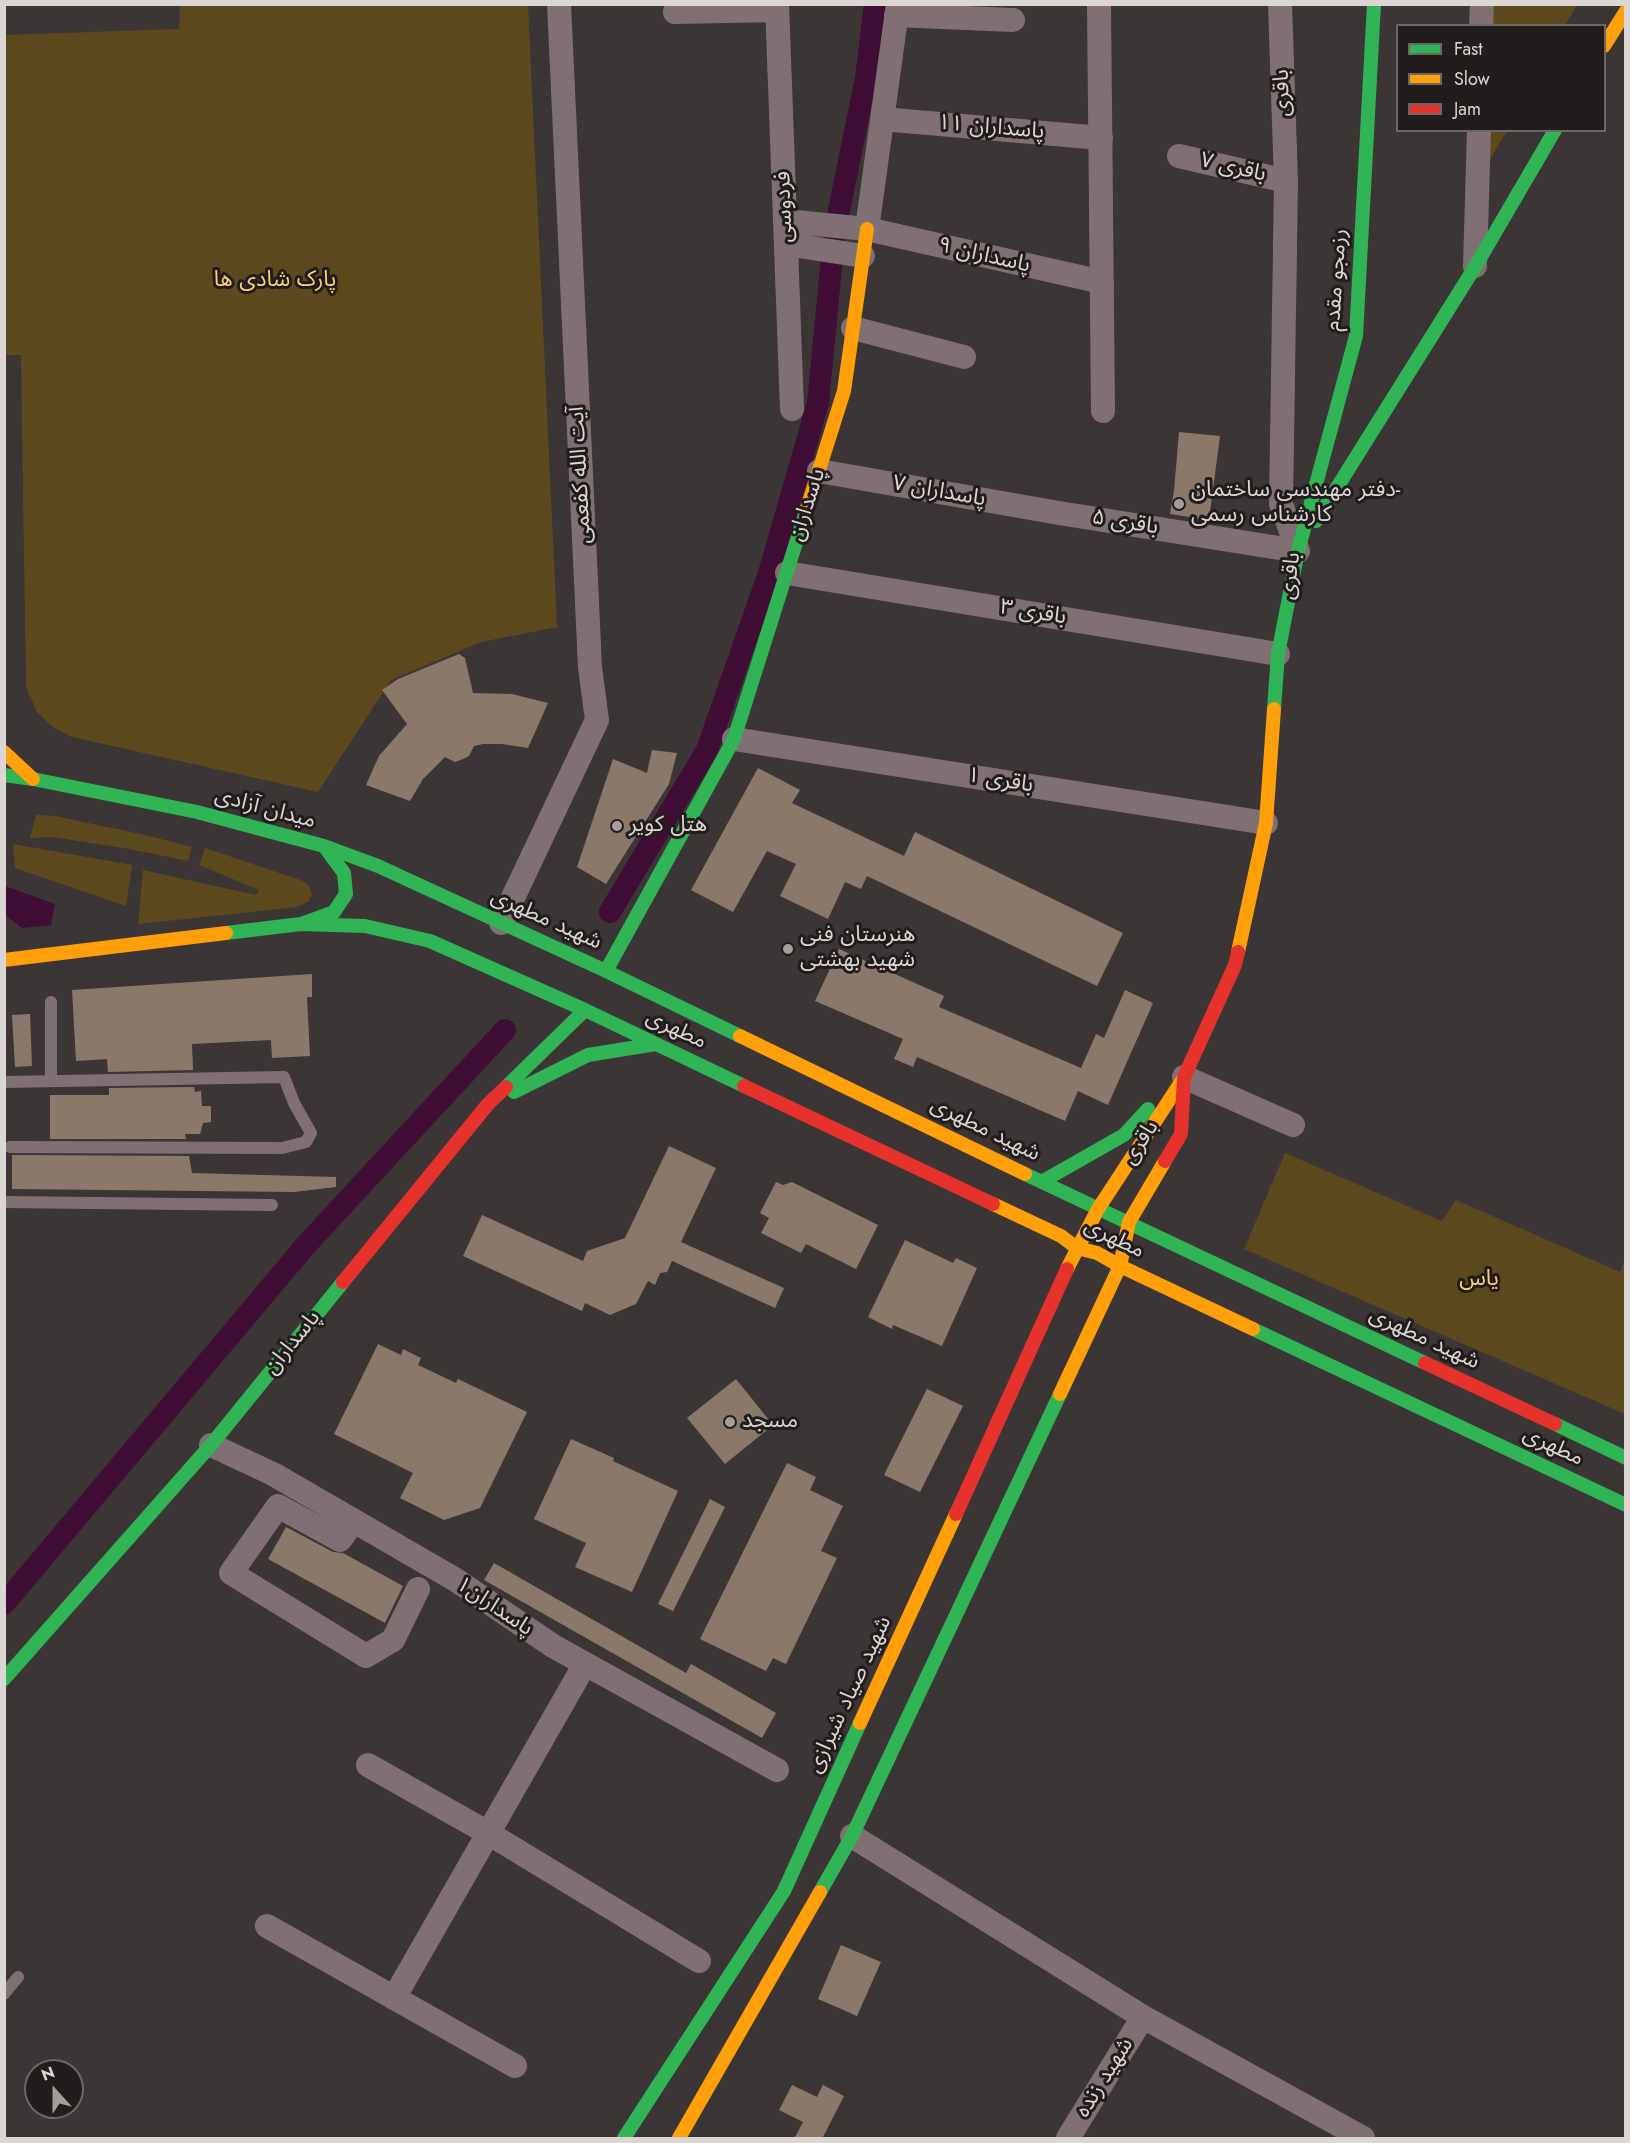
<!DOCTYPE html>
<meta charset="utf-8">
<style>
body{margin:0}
#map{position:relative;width:1630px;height:2143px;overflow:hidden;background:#3b3635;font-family:Jost,sans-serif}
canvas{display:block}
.frame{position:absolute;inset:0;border:6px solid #dbd5d3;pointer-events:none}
.legend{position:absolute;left:1396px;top:24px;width:210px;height:108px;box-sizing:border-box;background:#221d1c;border:2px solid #6c6765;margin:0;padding:8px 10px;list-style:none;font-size:18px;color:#dbd5d3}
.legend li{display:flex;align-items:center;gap:12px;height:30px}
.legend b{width:30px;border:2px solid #6c6765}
.north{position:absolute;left:24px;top:2059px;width:60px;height:60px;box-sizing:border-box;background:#221d1c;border:2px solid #6c6765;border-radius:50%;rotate:339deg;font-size:16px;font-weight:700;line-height:24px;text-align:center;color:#dbd5d3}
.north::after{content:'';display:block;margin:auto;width:21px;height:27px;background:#a39d9c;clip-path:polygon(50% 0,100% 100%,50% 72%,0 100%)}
</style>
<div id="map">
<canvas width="1630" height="2143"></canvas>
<div class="frame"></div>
<ul class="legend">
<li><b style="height:8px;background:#30b455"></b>Fast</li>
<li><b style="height:8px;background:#ff9f0a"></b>Slow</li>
<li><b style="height:8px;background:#e5322d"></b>Jam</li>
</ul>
<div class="north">N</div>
</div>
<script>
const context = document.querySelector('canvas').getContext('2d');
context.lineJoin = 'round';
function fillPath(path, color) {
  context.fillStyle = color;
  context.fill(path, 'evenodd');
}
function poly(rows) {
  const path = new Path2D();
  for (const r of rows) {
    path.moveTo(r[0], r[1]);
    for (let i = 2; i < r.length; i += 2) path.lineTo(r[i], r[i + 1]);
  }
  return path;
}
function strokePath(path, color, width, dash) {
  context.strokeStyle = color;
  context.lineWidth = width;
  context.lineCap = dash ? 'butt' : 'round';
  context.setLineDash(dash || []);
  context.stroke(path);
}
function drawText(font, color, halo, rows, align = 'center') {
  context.font = font + ' Jost,"Noto Sans Arabic",sans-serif';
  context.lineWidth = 6;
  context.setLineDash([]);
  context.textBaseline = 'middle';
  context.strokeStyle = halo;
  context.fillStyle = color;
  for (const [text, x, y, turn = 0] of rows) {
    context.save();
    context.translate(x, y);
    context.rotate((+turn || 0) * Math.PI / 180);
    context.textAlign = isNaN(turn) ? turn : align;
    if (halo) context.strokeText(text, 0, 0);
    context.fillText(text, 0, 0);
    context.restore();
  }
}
fillPath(poly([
 [180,5,528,5,557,627,481,642,391,680,318,792,72,737,53,727,37,712,26,687,21,355,4,355,4,35,179,29],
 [1491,5,1577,5,1565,25,1488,26],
 [1478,131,1507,131,1472,189],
 [36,815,55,816,145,835,192,847,188,861,130,849,52,837,30,838],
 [13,844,132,865,126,906,15,868],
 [205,848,303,881,310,887,312,895,308,902,297,907,138,924,143,870,256,895,259,890,199,865],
 [1285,1153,1442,1221,1456,1200,1620,1272,1625,1260,1625,1414,1244,1249]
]), '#5c4a1e');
fillPath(poly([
 [5,886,55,904,51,925,22,928,5,915]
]), '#400d35');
strokePath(poly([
 [838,215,866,78,875,4],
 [610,912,707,750,769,573,818,403,834,236],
 [4,1604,306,1245,505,1030]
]), '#400d35', 22);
fillPath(poly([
 [1179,432,1220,436,1209,520,1170,514,1174,491],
 [459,654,465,658,473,693,512,694,548,703,528,748,502,744,483,744,474,746,469,756,463,759,455,762,445,757,423,779,410,801,366,785,379,756,407,724,382,690,398,679],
 [652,750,677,753,669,784,606,884,577,867,613,759,647,773],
 [758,768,800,790,792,803,904,856,915,832,1123,933,1097,986,867,876,861,889,845,882,828,919,780,896,796,864,767,851,733,912,691,890],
 [839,949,944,996,939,1007,1081,1068,1096,1034,1104,1038,1125,990,1153,1003,1108,1105,1078,1091,1065,1121,917,1057,913,1067,894,1059,903,1039,815,1001],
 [312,974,312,997,307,997,310,1056,272,1058,271,1040,192,1044,193,1070,108,1072,107,1059,76,1061,72,990],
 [30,1014,32,1066,15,1067,12,1015],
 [194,1087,195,1092,201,1091,202,1106,211,1106,211,1122,203,1123,200,1134,185,1134,186,1139,50,1139,50,1095,109,1095,109,1088],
 [669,1146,716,1168,681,1242,784,1288,775,1308,672,1261,667,1272,660,1273,655,1285,648,1281,636,1304,610,1315,585,1303,582,1311,463,1256,482,1215,583,1261,587,1251,625,1238],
 [12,1155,189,1156,192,1173,336,1177,336,1187,294,1192,12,1189],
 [776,1182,783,1185,792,1182,878,1225,856,1269,806,1244,801,1253,761,1233,769,1218,760,1213],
 [905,1240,953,1263,956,1258,977,1268,942,1346,893,1325,892,1329,868,1317],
 [378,1344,401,1355,403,1349,421,1358,418,1365,456,1383,458,1379,527,1412,480,1508,444,1520,400,1498,413,1473,334,1434],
 [736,1379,773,1425,725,1464,687,1418],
 [927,1389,963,1406,920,1492,884,1475],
 [571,1439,614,1458,613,1461,678,1491,632,1592,575,1567,586,1543,534,1519],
 [787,1463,816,1477,810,1490,843,1506,821,1551,837,1558,786,1664,773,1658,766,1671,700,1639],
 [710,1499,725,1507,673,1611,658,1604],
 [286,1527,333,1552,343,1553,403,1586,385,1623,268,1559],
 [494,1563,686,1673,691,1664,776,1713,762,1738,484,1580],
 [841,1945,881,1962,857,2016,818,1999],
 [792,2085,817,2097,823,2085,844,2096,822,2139,794,2139,803,2122,779,2110]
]), '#8a796b');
strokePath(poly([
 [51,1002,51,1080],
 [4,1082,284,1077,294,1103,311,1133,306,1142,282,1148,10,1147],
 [4,1202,272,1205],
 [4,1994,18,1977]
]), '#817073', 12);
strokePath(poly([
 [777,4,792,409],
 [1099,4,1103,411],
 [675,12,777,10],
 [896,15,1013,20],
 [1481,26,1482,4],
 [882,119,1101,138],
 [1179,156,1286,181],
 [785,221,867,229,1102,282],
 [867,229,898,4],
 [786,244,863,256],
 [1475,266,1479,130],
 [853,328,964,357],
 [819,471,1059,513,1298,551,1281,504,1286,181,1280,4],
 [787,573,1278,654],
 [734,739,1266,823],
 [501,923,597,720,590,667,559,4],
 [1184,1077,1293,1125],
 [211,1445,273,1474,456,1580,553,1646,777,1770],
 [354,1521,340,1540,278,1506,231,1573,366,1656,393,1640,418,1589],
 [368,1765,488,1833,699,1961],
 [852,1836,1143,2017,1363,2138],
 [267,1926,515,2066],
 [394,1998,585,1664],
 [1068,2138,1143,2017]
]), '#817073', 24);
strokePath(poly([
 [1316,521,1475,267,1555,130],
 [1274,709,1278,654,1298,551,1356,336,1374,4],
 [4,775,33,779,197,812,324,846,378,866,606,971,740,1036],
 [301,924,365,926,430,941,585,1010,744,1086],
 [226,933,301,924,334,912,346,894,344,873,324,846],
 [606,971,734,739,807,508],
 [506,1087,585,1010],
 [514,1092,588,1055,656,1044],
 [1025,1174,1425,1363],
 [1043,1181,1124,1135,1148,1109],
 [1253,1329,1626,1505],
 [1555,1424,1626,1458],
 [4,1679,211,1445,343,1282],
 [820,1892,852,1836,1060,1394],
 [624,2138,784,1891,860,1723]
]), '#30b455', 14);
strokePath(poly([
 [1604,46,1626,11],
 [807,508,844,391,867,229],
 [4,752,33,779],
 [1238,952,1266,823,1274,709],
 [4,960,226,933],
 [740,1036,1025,1174],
 [993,1204,1061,1236,1077,1248,1097,1253,1120,1266,1253,1329],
 [1067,1269,1098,1209,1183,1079],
 [1060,1394,1120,1266,1129,1222,1165,1161],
 [860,1723,956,1514],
 [679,2138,820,1892]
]), '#ff9f0a', 14);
strokePath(poly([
 [744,1086,993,1204],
 [1165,1161,1181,1134,1184,1077,1235,965,1238,952],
 [343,1282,488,1104,506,1087],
 [1425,1363,1555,1424],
 [956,1514,1067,1269]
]), '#e5322d', 14);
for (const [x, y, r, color] of [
 [1179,504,6,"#a39d9c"],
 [617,826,6,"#a39d9c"],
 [788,949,6,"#a39d9c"],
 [730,1422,6,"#a39d9c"]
]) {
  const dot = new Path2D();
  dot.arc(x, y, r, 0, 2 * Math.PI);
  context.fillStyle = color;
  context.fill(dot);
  strokePath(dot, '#221d1c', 2);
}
drawText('22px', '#dbd5d3', '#221d1c', [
 ["باقری",1283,93,-92],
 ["پاسداران ۱۱",991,128,5],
 ["باقری ۷",1233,168,13],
 ["فردوسی",785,207,-92],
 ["پاسداران ۹",984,256,13],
 ["رزمجو مقدم",1337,280,-86],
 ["آیت الله کفعمی",581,475,-93],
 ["پاسداران ۷",939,492,10],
 ["پاسداران",808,505,-72],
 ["باقری ۵",1125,523,9],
 ["باقری",1291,576,-83],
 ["باقری ۳",1033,613,9],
 ["باقری ۱",1000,781,9],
 ["میدان آزادی",265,809,15],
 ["شهید مطهری",546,920,24],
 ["مطهری",676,1030,25],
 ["شهید مطهری",985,1130,26],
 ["باقری",1141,1143,-57],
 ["مطهری",1114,1239,26],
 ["شهید مطهری",1424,1339,25],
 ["پاسداران",293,1343,-51],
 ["مطهری",1553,1447,25],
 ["پاسداران۱",494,1607,34],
 ["شهید صیاد شیرازی",850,1695,-65],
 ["شهید زنده",1105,2078,-58]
]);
drawText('22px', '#fbd373', '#221d1c', [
 ["پارک شادی ها",275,281],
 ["یاس",1479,1280]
]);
drawText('22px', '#dbd5d3', '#221d1c', [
 ["دفتر مهندسی ساختمان-",1191,491],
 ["کارشناس رسمی",1191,516],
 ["هتل کویر",629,826],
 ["هنرستان فنی",800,936],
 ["شهید بهشتی",800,961],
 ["مسجد",742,1422]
], 'left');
</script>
